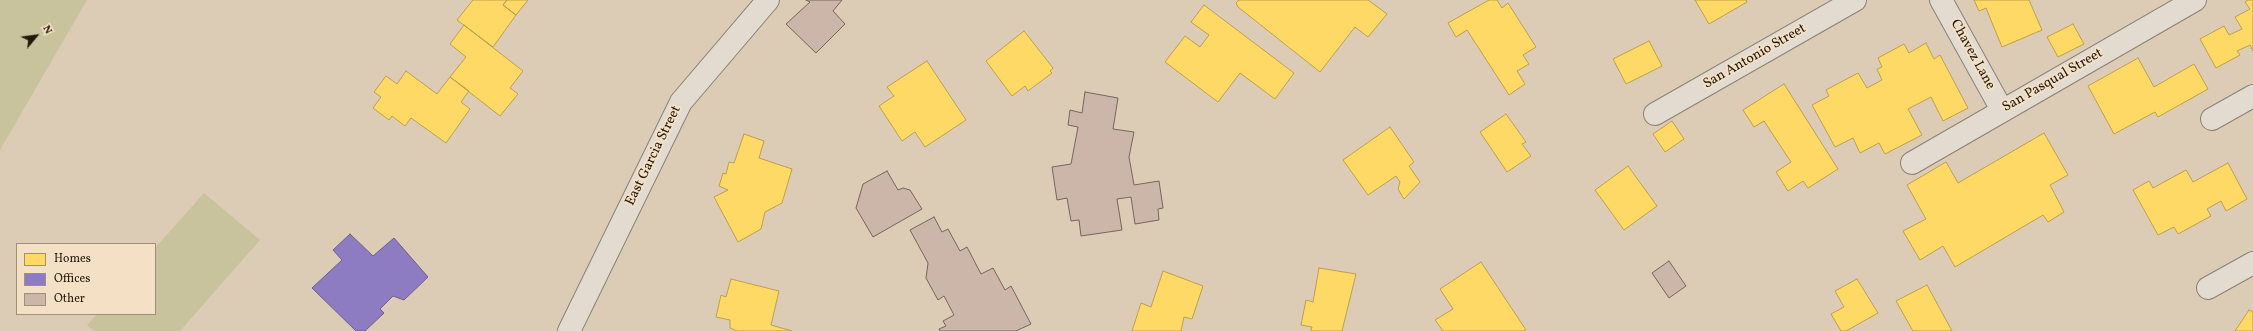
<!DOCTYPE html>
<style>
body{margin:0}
#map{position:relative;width:2253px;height:331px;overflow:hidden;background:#dcccb6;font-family:Vollkorn,serif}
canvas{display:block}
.legend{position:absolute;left:16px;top:243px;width:140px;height:72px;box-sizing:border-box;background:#f3e0c5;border:1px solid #9f907a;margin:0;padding:5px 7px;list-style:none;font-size:12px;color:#22180a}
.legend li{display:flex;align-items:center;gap:8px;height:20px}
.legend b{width:20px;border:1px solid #9f907a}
.north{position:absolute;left:16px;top:16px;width:40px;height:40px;-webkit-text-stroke:3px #f3e0c5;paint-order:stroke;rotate:61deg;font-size:11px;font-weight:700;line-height:16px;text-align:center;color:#22180a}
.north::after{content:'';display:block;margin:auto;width:14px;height:18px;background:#22180a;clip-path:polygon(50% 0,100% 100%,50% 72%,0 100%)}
</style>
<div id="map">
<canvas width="2253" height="331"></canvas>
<ul class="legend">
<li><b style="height:11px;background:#ffd966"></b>Homes</li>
<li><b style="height:11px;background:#8e7cc3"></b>Offices</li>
<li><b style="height:11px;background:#ccb5a9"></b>Other</li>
</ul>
<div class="north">N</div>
</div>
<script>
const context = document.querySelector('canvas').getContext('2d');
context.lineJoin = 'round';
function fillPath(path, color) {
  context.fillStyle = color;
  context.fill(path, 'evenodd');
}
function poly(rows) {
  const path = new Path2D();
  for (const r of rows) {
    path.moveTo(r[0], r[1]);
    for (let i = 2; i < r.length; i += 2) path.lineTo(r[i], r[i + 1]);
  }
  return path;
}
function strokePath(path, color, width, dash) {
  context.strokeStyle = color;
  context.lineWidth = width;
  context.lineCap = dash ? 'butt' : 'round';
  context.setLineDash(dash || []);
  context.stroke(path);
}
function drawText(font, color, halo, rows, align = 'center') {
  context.font = font + ' Vollkorn,serif';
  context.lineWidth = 4;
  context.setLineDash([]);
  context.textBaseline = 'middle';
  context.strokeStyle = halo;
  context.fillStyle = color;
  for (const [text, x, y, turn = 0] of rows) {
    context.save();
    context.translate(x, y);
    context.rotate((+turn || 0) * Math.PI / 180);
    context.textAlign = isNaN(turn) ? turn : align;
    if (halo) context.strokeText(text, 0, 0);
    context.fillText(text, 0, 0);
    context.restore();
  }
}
fillPath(poly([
 [0,0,87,0,0,150],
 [204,193,260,240,180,331,94,331,87,325,97,314,155,314,155,248]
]), '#c8c39c');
const homes = poly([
 [473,0,507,0,503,5,516,15,493,47,457,20,473,0],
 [507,0,528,0,516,15,503,5,507,0],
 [1239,0,1368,0,1387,14,1368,37,1355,27,1320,72,1238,7,1236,3,1239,0],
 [1489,0,1497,0,1502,8,1508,3,1536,47,1523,55,1529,64,1517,71,1525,84,1509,95,1467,30,1456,37,1448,23,1489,0],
 [1695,0,1746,0,1747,2,1709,24,1695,0],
 [1974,0,2029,0,2042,30,2002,47,1986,8,1979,11,1974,0],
 [2248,0,2253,0,2253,51,2250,45,2237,51,2240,55,2216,68,2200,39,2224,26,2229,35,2242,29,2235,17,2250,9,2245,2,2248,0],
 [1204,5,1294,73,1275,99,1240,73,1218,102,1165,62,1185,36,1200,47,1209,35,1191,22,1204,5],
 [2073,24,2084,44,2058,57,2047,37,2073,24],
 [464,25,523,71,510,88,518,94,500,116,450,77,466,57,450,44,464,25],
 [1024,31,1053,68,1050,71,1052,73,1028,91,1025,86,1012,96,986,61,1024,31],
 [1649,41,1662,66,1626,84,1613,59,1649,41],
 [1926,43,1934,59,1940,55,1968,108,1943,121,1931,97,1908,109,1922,135,1885,154,1879,143,1860,153,1853,138,1835,147,1812,105,1829,96,1826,90,1858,73,1867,88,1882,80,1877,69,1882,67,1878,58,1904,44,1909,53,1926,43],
 [2138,58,2154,87,2194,64,2208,89,2158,117,2155,112,2114,134,2088,86,2138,58],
 [927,61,966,120,925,147,915,132,902,141,879,106,894,96,887,87,927,61],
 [406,71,437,94,450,77,469,91,461,102,470,109,446,143,411,118,405,126,392,116,389,120,373,108,381,97,374,92,386,76,397,84,406,71],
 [1784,84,1838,169,1808,188,1803,181,1788,191,1776,172,1791,162,1764,121,1754,127,1743,110,1784,84],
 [1506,114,1526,142,1522,144,1531,156,1507,172,1480,132,1506,114],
 [1672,121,1684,139,1665,152,1653,134,1672,121],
 [1390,127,1414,162,1409,166,1420,182,1404,199,1398,189,1400,182,1396,176,1368,195,1343,160,1390,127],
 [2044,133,2068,175,2050,185,2064,212,2048,222,2043,215,1955,267,1943,246,1920,260,1903,231,1926,219,1907,185,1946,162,1958,183,2044,133],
 [744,134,764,141,759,158,792,169,782,203,765,212,761,229,738,242,714,197,728,190,719,186,723,173,726,174,729,162,734,163,744,134],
 [2228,163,2247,199,2226,211,2221,201,2207,209,2211,216,2178,234,2174,227,2158,235,2133,190,2149,181,2153,188,2186,170,2193,182,2228,163],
 [1628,166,1657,206,1624,230,1595,190,1628,166],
 [1481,262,1526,330,1523,331,1443,331,1435,320,1453,309,1440,289,1481,262],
 [1319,268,1356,274,1342,331,1311,331,1312,327,1301,325,1306,300,1313,302,1319,268],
 [1163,271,1203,286,1192,319,1184,317,1181,331,1132,331,1141,303,1151,307,1163,271],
 [731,279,779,291,771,325,792,331,737,331,730,328,730,320,716,317,721,295,726,297,731,279],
 [1857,279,1878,313,1846,331,1841,331,1831,314,1844,307,1835,291,1857,279],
 [1927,285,1952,331,1913,331,1896,301,1927,285],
 [2249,310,2253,312,2253,331,2235,331,2249,310]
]);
fillPath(homes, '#ffd966');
strokePath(homes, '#bd9f4a', 1);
const offices = poly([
 [350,234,373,256,394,238,428,277,404,300,393,296,380,309,384,313,365,331,356,331,312,288,342,260,333,250,350,234]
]);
fillPath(offices, '#8e7cc3');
strokePath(offices, '#6e5e8c', 1);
const building = poly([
 [806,0,842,0,833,11,845,24,816,53,786,24,810,2,806,0],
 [1085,92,1118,98,1113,129,1134,132,1129,157,1134,185,1159,181,1163,208,1158,209,1159,220,1135,224,1131,197,1117,199,1122,230,1081,236,1079,220,1071,221,1067,198,1057,200,1052,167,1071,164,1078,127,1068,125,1070,110,1082,113,1085,92],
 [887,171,898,190,903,188,910,190,922,209,873,237,856,208,863,184,887,171],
 [934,217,942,232,948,229,960,251,967,247,981,274,993,268,1005,290,1011,286,1031,324,1016,331,940,331,939,329,946,326,943,321,954,315,944,296,938,300,926,278,928,263,910,230,934,217],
 [1669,261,1686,286,1669,298,1652,273,1669,261]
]);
fillPath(building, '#ccb5a9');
strokePath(building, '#71685c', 1);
const minor = poly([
 [1941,0,2002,110],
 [1655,114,1855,0],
 [2212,119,2253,96],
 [1912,163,2195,0],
 [2208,288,2253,263],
 [569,331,681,102,768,0]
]);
strokePath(minor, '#8b8173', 24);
strokePath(minor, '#e3dad0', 22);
drawText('14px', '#22180a', '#f3e0c5', [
 ["Chavez Lane",1972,55,61],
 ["San Antonio Street",1755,57,-30],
 ["San Pasqual Street",2053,81,-30],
 ["East Garcia Street",654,156,-64]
]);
</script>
